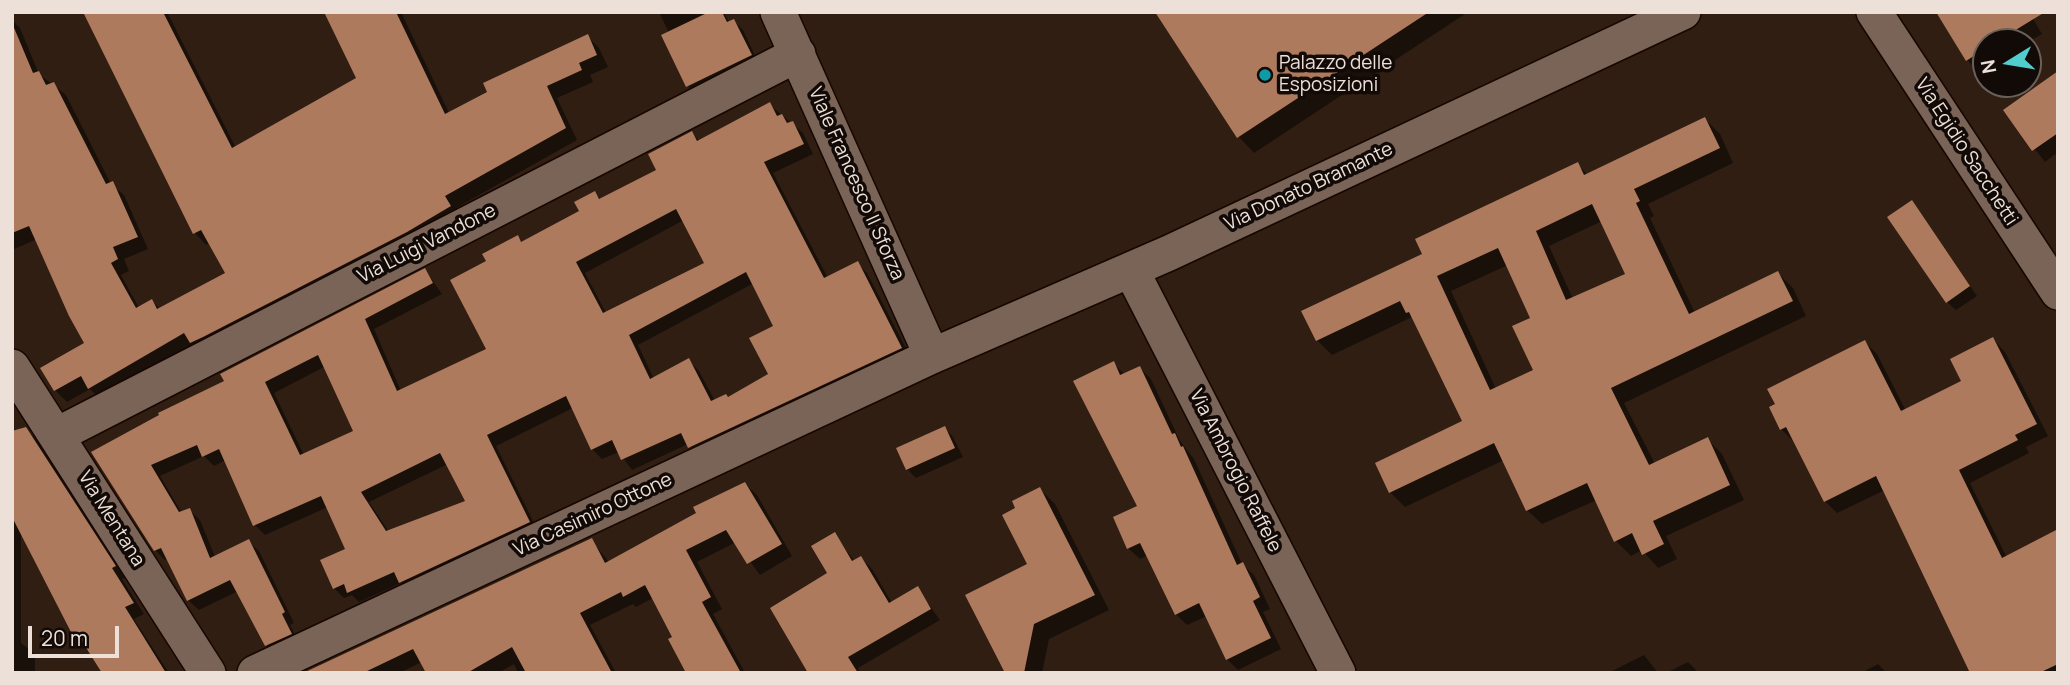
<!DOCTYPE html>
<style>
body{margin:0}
#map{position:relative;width:2070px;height:685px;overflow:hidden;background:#301e13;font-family:Manrope,sans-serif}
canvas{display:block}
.frame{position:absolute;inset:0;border:14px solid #ede0d9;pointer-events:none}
.north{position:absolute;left:1972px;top:28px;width:70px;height:70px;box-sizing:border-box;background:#120a06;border:2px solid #6a605a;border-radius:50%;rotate:259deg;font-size:19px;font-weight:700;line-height:28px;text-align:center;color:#ede0d9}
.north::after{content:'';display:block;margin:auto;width:24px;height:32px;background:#52cdce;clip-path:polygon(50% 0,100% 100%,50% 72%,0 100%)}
.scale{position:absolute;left:28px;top:626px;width:91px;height:32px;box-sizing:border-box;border:4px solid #ede0d9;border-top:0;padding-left:9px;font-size:21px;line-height:24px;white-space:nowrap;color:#ede0d9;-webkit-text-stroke:5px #120a06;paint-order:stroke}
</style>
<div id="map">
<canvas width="2070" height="685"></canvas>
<div class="frame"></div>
<div class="north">N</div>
<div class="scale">20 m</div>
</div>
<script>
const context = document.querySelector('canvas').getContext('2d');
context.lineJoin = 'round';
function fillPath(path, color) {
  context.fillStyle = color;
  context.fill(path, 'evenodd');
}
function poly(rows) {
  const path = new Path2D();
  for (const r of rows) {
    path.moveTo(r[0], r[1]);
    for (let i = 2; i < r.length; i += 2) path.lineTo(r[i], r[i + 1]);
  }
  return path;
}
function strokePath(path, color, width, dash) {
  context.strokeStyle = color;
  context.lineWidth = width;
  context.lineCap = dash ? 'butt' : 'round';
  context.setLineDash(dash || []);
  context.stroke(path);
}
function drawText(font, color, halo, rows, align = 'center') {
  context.font = font + ' Manrope,sans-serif';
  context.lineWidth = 7;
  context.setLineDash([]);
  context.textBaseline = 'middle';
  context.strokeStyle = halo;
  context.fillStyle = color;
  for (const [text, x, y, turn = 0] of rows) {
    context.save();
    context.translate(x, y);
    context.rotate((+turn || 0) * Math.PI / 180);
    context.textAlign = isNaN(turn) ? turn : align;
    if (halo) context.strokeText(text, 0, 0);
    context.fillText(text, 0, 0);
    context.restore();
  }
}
fillPath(poly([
 [85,12,167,12,236,148,358,79,326,12,401,12,449,113,587,36,599,48,608,67,590,75,593,82,557,98,577,140,456,208,462,218,101,400,90,389,67,402,55,390,87,344,37,239,12,250,12,20,20,28,39,74,66,95,111,184,124,195,148,249,124,259,129,271,121,275,139,308,152,301,160,309,227,274,210,243,206,245,195,233],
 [659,12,723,12,730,23,734,21,743,30,759,64,696,95,688,86,664,36,669,33],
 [1157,12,1468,12,1254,153,1239,137],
 [1938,12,2029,12,2042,34,2028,42,1986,42,1986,68,1979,72,1967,60],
 [2058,73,2058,157,2055,154,2045,162,2005,111],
 [770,105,803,133,813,154,773,173,828,278,857,263,867,273,911,358,700,457,688,444,632,470,619,452,602,459,592,449,573,408,496,446,539,533,411,593,401,583,359,602,352,595,344,598,334,588,347,550,328,507,265,535,255,525,226,460,214,466,204,456,160,476,182,513,189,510,200,520,215,557,248,541,259,551,294,623,290,625,300,644,277,655,267,645,238,591,199,610,188,600,168,559,165,560,155,550,93,453,425,270,442,294,374,329,401,391,489,350,489,262,517,237,523,243,581,212,595,193,602,200,658,170,692,133,700,142],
 [684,220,706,263,606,313,585,273],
 [754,283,775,326,770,375,728,398,715,401,699,371,689,361,654,379,638,345],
 [324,367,355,432,304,455,274,393],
 [448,464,467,501,389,532,369,502],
 [1705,119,1720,134,1733,163,1648,204,1654,216,1650,218,1695,313,1778,273,1793,288,1806,316,1624,403,1655,464,1707,439,1722,454,1744,500,1666,536,1677,559,1658,568,1642,550,1631,556,1616,541,1597,500,1542,524,1527,510,1504,460,1405,507,1390,492,1464,422,1412,317,1332,355,1317,340,1424,255,1577,164,1588,175],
 [1602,221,1628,275,1573,299,1549,246],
 [1508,265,1532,319,1535,371,1496,389,1451,291],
 [1911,203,1977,296,1956,310,1947,302],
 [1993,339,2005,352,2048,436,2026,447,2029,453,1970,483,2007,558,2058,531,2058,673,1973,673,1885,490,1837,513,1825,501,1793,441,1781,429,1865,342,1877,354,1906,411,1963,382],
 [1113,363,1125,375,1140,368,1151,379,1180,441,1194,459,1242,564,1254,575,1270,609,1263,612,1281,649,1238,670,1227,659,1207,616,1187,625,1176,614,1148,555,1140,559,1128,548,1139,507],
 [945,428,953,437,963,457,916,478,907,469],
 [26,429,37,440,125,578,122,579,144,614,134,619,169,673,104,673,74,633,21,530,21,643,35,654,35,673,12,673,12,433],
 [745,484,757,495,792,556,760,575,736,542,697,562,722,609,713,614,745,673,688,673,675,637,653,598,636,607,633,604,590,625,616,673,518,673,514,664,498,673,428,673,422,662,399,673,304,673,591,540,609,562,698,514],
 [1040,489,1055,504,1109,610,1049,639,1042,673,1007,673,1029,565,1017,509],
 [834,534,855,562,861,558,872,569,892,603,917,588,940,620,858,668,860,673,810,673],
 [1644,655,1658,673,1608,673],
 [1688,662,1699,673,1666,673],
 [1878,664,1887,673,1861,673]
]), '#0007');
fillPath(poly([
 [83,12,163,12,232,148,356,78,324,12,396,12,445,114,487,92,483,83,588,34,597,55,579,63,582,70,547,86,566,128,445,196,451,206,407,232,203,337,190,343,184,333,88,389,81,376,54,391,40,368,84,343,69,316,29,226,12,233,12,23,33,73,39,71,46,85,54,82,106,184,113,181,138,237,113,247,118,259,111,263,136,308,152,299,157,309,225,273,201,230,193,234],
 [709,12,722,12,727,22,734,19,752,55,686,87,661,35],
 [1155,12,1429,12,1237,138],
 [1936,12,2045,12,1996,42,1986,42,1986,48,1966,61],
 [2058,71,2058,133,2032,151,2003,110],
 [770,102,777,116,782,114,787,123,793,121,804,144,764,162,824,278,858,261,902,348,688,448,681,433,621,460,612,440,591,450,566,396,487,435,530,522,399,583,394,572,347,593,344,584,333,589,320,560,345,549,321,496,253,526,219,449,202,457,197,445,151,465,179,512,190,508,210,558,249,539,285,612,282,614,292,634,265,646,230,580,187,601,161,548,154,551,91,452,159,415,158,413,224,381,220,374,425,268,433,283,365,319,397,391,486,349,450,280,486,261,482,254,518,235,521,242,579,211,574,202,595,191,599,199,656,170,648,154,692,131,697,141],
 [676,209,704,263,603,313,576,262],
 [746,272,773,326,749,338,768,374,728,397,726,394,711,401,689,358,650,379,629,335],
 [318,355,353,431,300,455,265,382],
 [440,453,465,501,386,531,361,492],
 [1705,117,1720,148,1634,189,1640,201,1636,203,1689,314,1778,271,1793,301,1611,388,1649,465,1708,437,1730,485,1653,521,1664,544,1642,555,1632,533,1614,542,1587,483,1526,511,1494,443,1389,493,1375,463,1462,421,1409,312,1406,313,1400,301,1316,341,1301,311,1422,254,1415,239,1578,162,1584,175],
 [1592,204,1625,274,1566,300,1536,231],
 [1498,248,1530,318,1512,326,1533,370,1490,390,1437,276],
 [1912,200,1970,286,1946,303,1887,217],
 [1993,337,2037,424,2015,435,2018,440,1959,470,2002,558,2058,529,2058,664,2039,673,1970,673,1876,476,1824,502,1786,427,1780,430,1769,407,1775,404,1767,389,1865,340,1901,411,1961,381,1950,359],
 [1114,361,1120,375,1140,366,1172,434,1175,433,1181,447,1183,446,1237,565,1243,562,1260,597,1253,601,1271,638,1226,660,1199,603,1175,615,1140,543,1127,549,1113,517,1137,506,1073,381],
 [945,426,955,448,906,470,896,448],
 [26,427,116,566,112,568,134,603,125,607,166,673,102,673,76,632,72,634,12,517,12,431],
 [745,482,782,544,747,564,726,530,686,550,711,597,702,602,741,673,686,673,668,639,672,637,645,585,623,597,621,592,580,613,612,673,526,673,512,647,467,673,426,673,413,649,363,673,303,673,592,538,605,563,696,513,693,507],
 [1040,487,1095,595,1034,624,1024,673,1005,673,965,595,1027,564,1002,515,1015,508,1012,501],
 [835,532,852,561,861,556,889,603,918,586,931,609,848,657,858,673,808,673,770,608,827,573,811,546]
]), '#ae7a5d');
const street = poly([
 [778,12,932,356],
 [1874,12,2058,292],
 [1131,270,1338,673],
 [12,367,208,673],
 [57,435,798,54],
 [255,673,932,356,1169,253,1683,12]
]);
strokePath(street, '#170701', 38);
strokePath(street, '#7a6357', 35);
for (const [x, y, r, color] of [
 [1265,75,7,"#0f9aa8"]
]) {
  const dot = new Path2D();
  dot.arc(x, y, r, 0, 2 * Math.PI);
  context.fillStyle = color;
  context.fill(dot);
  strokePath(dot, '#120a06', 2.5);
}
drawText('19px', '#ede0d9', '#120a06', [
 ["Palazzo delle",1279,64],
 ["Esposizioni",1279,86]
], 'left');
drawText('19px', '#ede0d9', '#120a06', [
 ["Via Egidio Sacchetti",1966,152,57],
 ["Viale Francesco II Sforza",856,184,66],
 ["Via Donato Bramante",1309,187,-25],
 ["Via Luigi Vandone",427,244,-27],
 ["Via Ambrogio Raffele",1235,471,63],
 ["Via Casimiro Ottone",593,515,-25],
 ["Via Mentana",111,519,58]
]);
</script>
